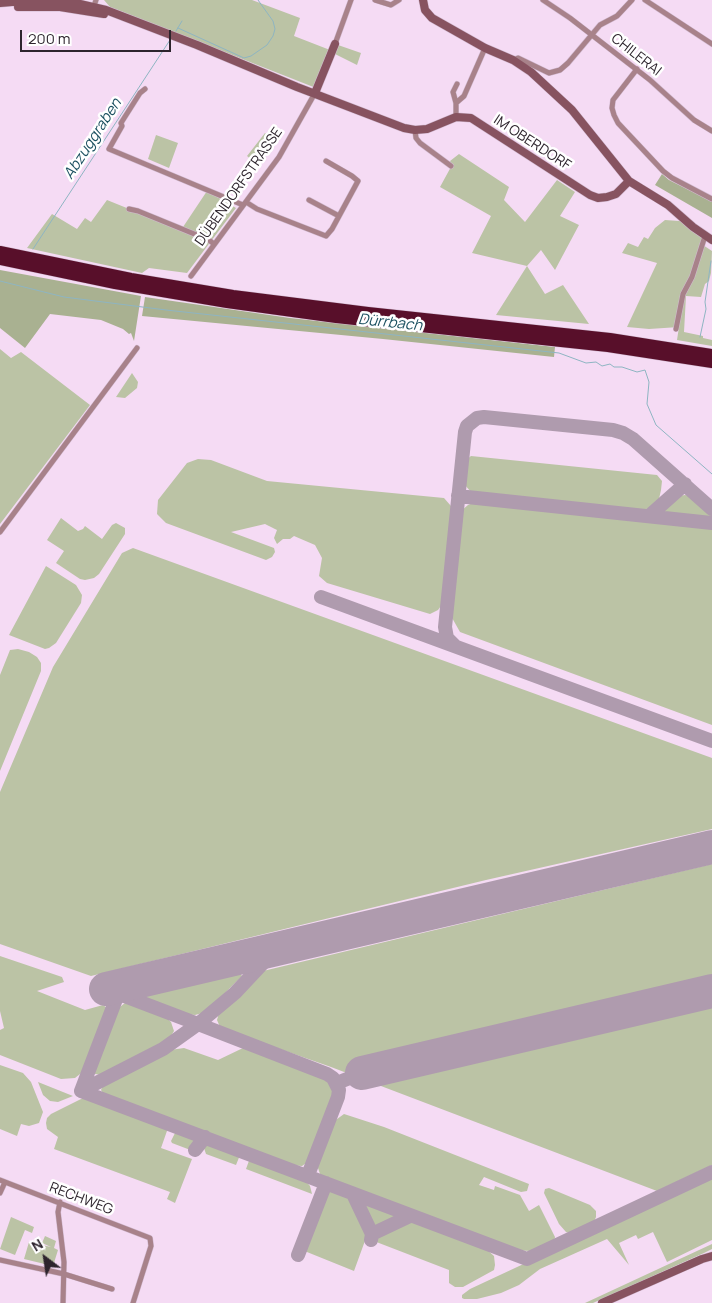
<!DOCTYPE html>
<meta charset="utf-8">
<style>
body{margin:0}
#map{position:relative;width:712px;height:1303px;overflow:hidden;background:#f5dbf4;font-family:Manrope,sans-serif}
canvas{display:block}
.north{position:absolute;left:20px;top:1233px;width:50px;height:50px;-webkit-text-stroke:4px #fff;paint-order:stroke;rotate:329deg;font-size:14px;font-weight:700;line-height:20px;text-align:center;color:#2d242d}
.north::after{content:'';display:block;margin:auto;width:18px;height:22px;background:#2d242d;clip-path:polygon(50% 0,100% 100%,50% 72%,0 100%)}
.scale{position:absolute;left:20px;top:30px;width:151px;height:22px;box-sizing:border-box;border:2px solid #2d242d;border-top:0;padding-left:6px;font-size:15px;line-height:18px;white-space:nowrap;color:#2d242d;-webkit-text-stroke:4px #fff;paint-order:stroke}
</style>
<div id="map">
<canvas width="712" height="1303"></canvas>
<div class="north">N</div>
<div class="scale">200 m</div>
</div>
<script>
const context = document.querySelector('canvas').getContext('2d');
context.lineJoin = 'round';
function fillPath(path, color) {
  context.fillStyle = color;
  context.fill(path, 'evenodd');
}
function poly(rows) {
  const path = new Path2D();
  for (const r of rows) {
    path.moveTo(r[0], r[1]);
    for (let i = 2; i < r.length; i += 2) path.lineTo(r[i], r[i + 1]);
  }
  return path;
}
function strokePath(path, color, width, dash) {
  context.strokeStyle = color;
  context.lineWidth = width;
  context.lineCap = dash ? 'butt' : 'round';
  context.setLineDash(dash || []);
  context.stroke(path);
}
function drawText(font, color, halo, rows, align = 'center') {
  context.font = font + ' Manrope,sans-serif';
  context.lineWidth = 5;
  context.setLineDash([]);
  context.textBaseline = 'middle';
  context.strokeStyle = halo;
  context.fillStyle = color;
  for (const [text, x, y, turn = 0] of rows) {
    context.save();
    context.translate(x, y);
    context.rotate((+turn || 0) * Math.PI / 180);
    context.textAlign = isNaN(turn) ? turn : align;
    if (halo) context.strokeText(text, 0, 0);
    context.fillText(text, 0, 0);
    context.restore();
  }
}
fillPath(poly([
 [104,0,252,0,300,18,294,36,330,50,316,88,110,7],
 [338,45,361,53,357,65,335,54],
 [265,133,276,142,257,164,247,156],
 [156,135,178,143,169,168,148,159],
 [459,154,509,187,504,200,525,222,557,180,575,192,560,216,579,225,555,270,541,250,527,266,545,294,563,285,589,324,496,315,527,266,472,253,491,216,440,187,452,165,450,161],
 [207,191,236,208,187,273,149,268,142,273,27,248,52,214,77,229,85,218,91,222,107,200,181,230],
 [680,217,705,236,703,245,712,251,711,273,709,281,705,284,701,297,686,296,684,332,703,336,703,338,712,340,712,346,677,340,679,327,649,329,627,327,657,263,622,253,628,243,638,247,644,237,648,239,655,228,665,220,679,221],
 [0,349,11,358,21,352,90,405,0,524],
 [132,373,138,382,137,388,125,398,116,397],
 [471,456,657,475,662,481,661,490,659,499,653,506,642,511,480,495,471,492,464,484,466,460],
 [198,459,211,460,267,481,444,498,451,506,453,517,444,602,438,610,430,614,327,583,319,576,322,558,315,545,294,536,290,539,283,539,277,544,274,538,277,530,265,524,231,532,274,548,275,552,272,557,266,560,166,523,157,514,158,500,187,463],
 [685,495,691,496,712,514,712,519,659,512,678,496],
 [475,502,699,525,712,528,712,725,460,632,451,616,461,511,468,505],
 [61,518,78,531,83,529,85,526,102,539,112,525,116,523,125,528,125,534,99,574,94,578,85,580,80,579,56,563,64,551,47,540],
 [133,548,712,758,712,829,486,880,91,976,0,944,0,792,53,667,122,553],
 [46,566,76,585,82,595,81,603,56,643,49,648,45,649,9,635],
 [18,649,29,652,37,657,41,663,41,671,0,771,0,675,10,650],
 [712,864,712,1165,657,1191,331,1067,223,1029,220,1027,217,1020,219,1013,263,971],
 [0,956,62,977,64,982,37,991,85,1010,103,1005,107,1008,85,1070,75,1078,61,1079,0,1055,0,1030,4,1028,0,1011],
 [239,972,242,976,206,1012,195,1015,185,1014,144,999,142,997],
 [125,1003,135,1004,166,1017,171,1022,174,1031,169,1039,142,1057,103,1075,95,1074,93,1069,116,1010],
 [184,1048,218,1060,243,1048,323,1076,332,1087,333,1099,309,1161,302,1166,290,1165,104,1095,101,1090,104,1083,170,1050],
 [0,1065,23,1073,31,1082,43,1112,39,1123,29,1126,21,1124,17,1136,0,1129],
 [38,1082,73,1096,58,1102,50,1101,43,1095],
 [83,1098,168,1128,161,1148,192,1159,175,1203,167,1199,170,1192,54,1149,58,1137,47,1129,46,1123,47,1118,51,1114],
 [344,1114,384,1127,529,1184,527,1191,521,1192,484,1177,479,1185,494,1190,495,1186,520,1195,529,1211,539,1205,555,1237,554,1242,531,1251,511,1250,326,1180,320,1174,317,1165,333,1122],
 [176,1131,192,1138,197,1145,195,1150,193,1151,172,1143,171,1141],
 [211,1144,240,1155,236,1165,206,1154,204,1148,206,1145],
 [250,1158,305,1180,310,1186,312,1194,246,1169],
 [712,1176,712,1240,667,1262,653,1232,638,1239,636,1235,619,1243,629,1265,607,1239,540,1269,519,1285,501,1293,477,1299,464,1299,462,1298,462,1295,470,1289],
 [549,1188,590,1205,596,1211,596,1217,593,1224,573,1234,566,1232,559,1224,544,1193,545,1189],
 [329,1192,336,1192,348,1196,484,1247,494,1256,495,1265,494,1270,463,1287,455,1287,449,1283,449,1270,366,1238,354,1271,302,1250,323,1197],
 [11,1217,34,1227,32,1233,25,1230,15,1255,0,1249],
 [45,1236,56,1241,54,1248,58,1250,53,1266,24,1259,29,1242,51,1247,42,1243],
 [712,1244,712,1249,704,1253,593,1303,585,1303]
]), '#bbc3a5');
fillPath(poly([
 [662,174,669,180,712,201,712,218,655,185],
 [0,270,141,296,134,341,131,333,129,334,123,329,101,320,50,314,25,348,0,328],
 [145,297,290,318,555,347,554,357,383,339,142,316]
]), '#a9b191');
strokePath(poly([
 [178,28,244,58,251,56,267,45,273,36,275,29,273,21,258,0],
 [176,31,182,21],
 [33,249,170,40],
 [0,281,64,297,166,310,559,353,586,363,596,362,602,366,610,364,614,367,622,367,637,372,645,370,649,382,647,404,656,425,712,474],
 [700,337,706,309,705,302,711,261]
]), '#8eb5c2', 1);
strokePath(poly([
 [458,496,712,523],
 [649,516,685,484],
 [321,597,712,741],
 [455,646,447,638,445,627,465,432,467,426,477,418,484,417,613,430,623,433,633,439,712,509],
 [106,989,198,1024,327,1074,333,1078,339,1090,338,1097,308,1175],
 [337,1083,362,1073],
 [81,1091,527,1259,712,1172],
 [81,1091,163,1049,198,1024,235,993,265,961,273,954,285,947],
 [81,1091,118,994],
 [195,1150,205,1137],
 [353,1194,372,1234],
 [371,1240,372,1234,410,1216],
 [298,1255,326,1183]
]), '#af9bae', 14);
strokePath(poly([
 [106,989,712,847],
 [362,1073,712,991]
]), '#af9bae', 34);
const street = poly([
 [375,0,391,5,399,0],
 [543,0,570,18,650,80,694,120,712,131],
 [645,0,712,44],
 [93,9,96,0],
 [335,44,351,0],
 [513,60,518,58,549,73,560,70,568,63,600,25,617,16,632,0],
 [637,69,613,100,612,108,614,115,618,123,663,171,672,178,712,199],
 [145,89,140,93,121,123,122,126,109,149,243,205],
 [456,103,464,96,485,48],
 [456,117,456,103,453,92,457,84],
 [415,130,416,138,420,143,451,166],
 [309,200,339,216],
 [246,202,257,209,326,236,332,229,358,181,352,176,326,161],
 [129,209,138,211,209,240,214,244],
 [191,276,279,157,315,93],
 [676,329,683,294,692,277,705,236],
 [0,532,137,348],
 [0,1180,150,1238,151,1246,133,1303],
 [0,1193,5,1182],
 [60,1202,58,1212,64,1262,63,1303],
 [0,1260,64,1274,112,1289]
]);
const secondary = poly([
 [423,0,425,10,432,18,485,48,513,60,531,72,572,110,629,181,668,205,693,227,712,240],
 [0,3,36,0,59,1,80,4,106,10,197,45,297,87,404,128,415,130,427,129,456,117,471,118,590,195,598,198,607,197,616,194,629,181],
 [18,7,60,7,104,14],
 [315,93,335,44],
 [602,1303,702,1259,712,1256]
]);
const highway = poly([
 [0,251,131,278,233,295,368,312,610,338,712,354],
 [0,260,115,284,227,303,336,318,608,347,712,363]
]);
strokePath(street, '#d1bad0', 6);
strokePath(secondary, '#d1bad0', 9);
strokePath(highway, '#d1bad0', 11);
strokePath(street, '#a8828a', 5);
strokePath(secondary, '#875360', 8);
strokePath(highway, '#580f2a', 10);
drawText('14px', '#2d242d', '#fff', [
 ["CHILERAI",636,55,38],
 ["IM OBERDORF",532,143,33],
 ["DÜBENDORFSTRASSE",239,187,-55],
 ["RECHWEG",81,1199,21]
]);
drawText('italic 15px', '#1b5060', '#fff', [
 ["Abzuggraben",93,139,-57],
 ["Dürrbach",390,323,6]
]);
</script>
